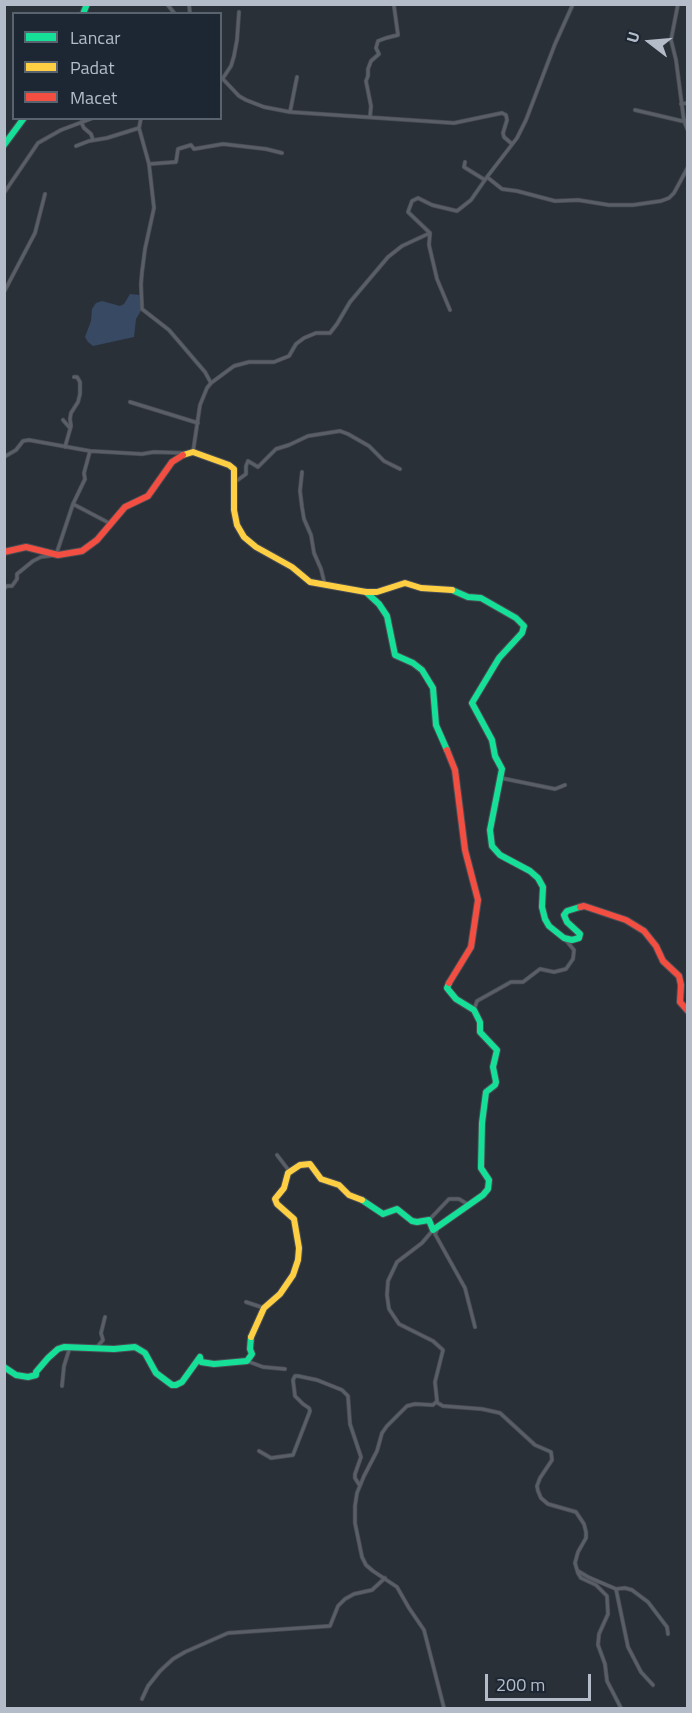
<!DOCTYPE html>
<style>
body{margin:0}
#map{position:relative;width:692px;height:1713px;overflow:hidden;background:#2a3038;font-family:"Titillium Web",sans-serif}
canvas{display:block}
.frame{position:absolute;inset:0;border:6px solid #b4bcc9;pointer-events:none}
.legend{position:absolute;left:12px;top:12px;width:210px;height:108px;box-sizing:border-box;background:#1d2633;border:2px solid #59626f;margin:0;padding:8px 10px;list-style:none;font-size:18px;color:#b4bcc9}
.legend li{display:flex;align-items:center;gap:12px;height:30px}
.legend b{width:30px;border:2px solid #59626f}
.north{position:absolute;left:620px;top:12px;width:60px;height:60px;-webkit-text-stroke:4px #1d2633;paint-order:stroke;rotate:286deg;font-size:16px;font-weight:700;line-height:24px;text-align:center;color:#b4bcc9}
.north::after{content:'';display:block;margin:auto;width:21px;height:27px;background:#b4bcc9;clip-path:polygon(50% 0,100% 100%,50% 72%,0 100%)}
.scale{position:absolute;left:485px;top:1674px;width:106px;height:27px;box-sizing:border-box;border:3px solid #b4bcc9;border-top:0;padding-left:8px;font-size:18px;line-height:21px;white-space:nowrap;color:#b4bcc9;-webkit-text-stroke:4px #1d2633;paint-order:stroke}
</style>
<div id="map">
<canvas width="692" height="1713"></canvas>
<div class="frame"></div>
<ul class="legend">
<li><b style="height:8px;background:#16e098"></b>Lancar</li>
<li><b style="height:8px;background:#ffcf43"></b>Padat</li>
<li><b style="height:8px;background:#f24e42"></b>Macet</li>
</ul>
<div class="north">U</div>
<div class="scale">200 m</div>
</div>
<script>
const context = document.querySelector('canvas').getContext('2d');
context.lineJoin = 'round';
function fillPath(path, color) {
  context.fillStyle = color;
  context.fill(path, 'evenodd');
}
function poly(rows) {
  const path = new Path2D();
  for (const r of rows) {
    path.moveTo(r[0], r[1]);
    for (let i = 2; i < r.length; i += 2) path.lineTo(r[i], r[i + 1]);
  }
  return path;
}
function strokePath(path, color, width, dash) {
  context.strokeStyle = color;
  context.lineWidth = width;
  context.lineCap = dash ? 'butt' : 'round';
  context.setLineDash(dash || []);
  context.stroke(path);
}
fillPath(poly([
 [130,294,140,295,142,309,136,319,134,337,93,346,88,342,85,337,91,321,92,309,96,303,102,301,120,306,124,304]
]), '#384963');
const street = poly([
 [167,4,175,14],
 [189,4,190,14],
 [678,4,671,40,676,60,684,121,688,131],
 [220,76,239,96,246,100,264,107,290,112,454,123,502,113,506,115,507,120,503,133,504,137,512,144],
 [223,78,231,66,234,56,237,40,239,12],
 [681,104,688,103],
 [635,110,682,121,688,120],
 [290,112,297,77],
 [370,117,371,106,366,81,368,76,368,69,371,61,379,54,376,48,378,41,386,38,398,35,394,6],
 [141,118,139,128,149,164,154,208,145,249,142,272,141,284,142,309,169,330,205,372,211,383],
 [81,122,84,128,91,134,93,140],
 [76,146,89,141,107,138,139,128],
 [465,162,464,167,485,180],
 [149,164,176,162,178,149,191,145,194,149,223,144,266,149,282,153],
 [487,177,502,189,517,191,555,201,578,200,609,205,633,205,661,201,669,198,674,193,688,167],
 [4,193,38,143,61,130,93,118],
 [430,233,429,245,437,279,450,310],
 [4,292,35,233,45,194],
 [130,402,198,423],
 [63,420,70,428],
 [65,447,71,426,70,419,71,413,78,402,80,394,80,382,77,377,74,377],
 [193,452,200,405,207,388,211,383,234,366,249,362,274,362,289,356,296,344,304,338,316,333,330,333,337,324,350,302,388,257,402,246,430,233,408,212,412,201,418,198,432,205,457,211,471,200,487,177,517,138,526,120,555,44,573,4],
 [4,457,16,450,23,441,29,440,90,451,142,454,154,452,184,453],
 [302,472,300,491,302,507,304,519,311,535,314,553,321,569,325,585],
 [235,482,246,474,246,466,248,461,258,467,276,449,289,445,308,436,340,431,348,434,369,446,384,461,400,469],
 [73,504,111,524],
 [4,589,7,586,12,586,17,579,17,574,33,561,41,557,56,555,73,504,85,479,84,473,90,451],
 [501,778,555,789,565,785],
 [474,1010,477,1001,511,982,523,982,540,969,554,972,566,969,573,959,574,950,564,938],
 [277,1155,290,1172],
 [429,1220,449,1199,459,1199,469,1205],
 [433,1230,422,1243,397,1262,388,1281,387,1295,389,1309,399,1324,433,1341,443,1350,435,1382,437,1401,433,1405,415,1404,407,1406,387,1426,382,1433,377,1451,364,1476,357,1493,355,1506,355,1523,362,1557,366,1565,373,1571,397,1587,409,1608,424,1630,444,1708],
 [437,1230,435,1234,465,1288,475,1327],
 [246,1302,264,1308],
 [97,1347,103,1340,101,1333,105,1317],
 [247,1361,263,1367,285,1369],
 [62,1386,64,1366,70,1347],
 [436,1402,443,1406,482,1409,500,1413,535,1445,551,1452,552,1460,540,1478,537,1486,538,1491,541,1498,548,1504,576,1512,584,1524,586,1532,586,1538,578,1552,575,1563,578,1573,581,1578,596,1585,607,1596,608,1614,599,1634,598,1645,605,1664,607,1681,621,1708],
 [259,1451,271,1458,293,1455,310,1411,309,1408,303,1404,295,1396,293,1380,295,1376,298,1376,317,1380,342,1390,348,1396,350,1424,361,1457,355,1474,355,1478,360,1486],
 [578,1571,588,1577,616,1589,628,1647,641,1672,653,1685],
 [616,1589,625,1588,632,1590,648,1602,667,1627,668,1634],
 [142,1699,148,1686,160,1671,173,1659,185,1652,228,1633,330,1626,338,1606,345,1599,354,1594,372,1590,385,1578]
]);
const fast = poly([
 [83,14,87,4],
 [4,145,24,118],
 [452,590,468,597,481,598,516,618,524,626,522,633,499,658,472,703,492,740,495,756,502,769,490,830,492,846,500,855,530,871,538,878,543,887,542,907,545,919,549,926,564,938,572,940,579,938,580,934,567,922,564,915,567,911,580,907],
 [366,592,379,604,387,616,395,655,413,663,422,670,433,688,436,725,447,750],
 [362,1200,383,1214,397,1209,412,1221,417,1222,429,1220,433,1230,483,1195,488,1189,489,1180,481,1168,482,1123,486,1092,495,1085,496,1082,493,1067,497,1050,480,1032,480,1022,474,1010,456,999,447,988,449,983],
 [4,1367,16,1375,28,1377,36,1375,36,1372,48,1358,58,1349,64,1347,114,1349,135,1347,145,1353,156,1373,172,1385,176,1385,182,1382,200,1357,201,1362,214,1364,247,1361,252,1354,250,1349,251,1337]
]);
const slow = poly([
 [183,455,193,452,229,465,234,469,234,510,237,525,244,537,256,547,292,567,310,582,366,592,377,592,405,583,421,588,452,590],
 [251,1337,264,1308,280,1294,293,1275,298,1260,299,1248,294,1219,277,1204,275,1199,284,1188,288,1173,300,1165,310,1164,321,1179,339,1185,349,1195,362,1200]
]);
const jam = poly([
 [4,552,26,547,58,555,82,551,97,540,125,507,148,496,172,462,183,455],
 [447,750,455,770,465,850,478,900,471,947,449,983],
 [580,907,584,906,626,920,644,931,656,946,663,961,679,976,681,985,680,1002,688,1011]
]);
strokePath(street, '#484c53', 4.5);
strokePath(fast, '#484c53', 8);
strokePath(slow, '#484c53', 8);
strokePath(jam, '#484c53', 8);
strokePath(street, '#5a5e66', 3);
strokePath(fast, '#16e098', 6);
strokePath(slow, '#ffcf43', 6);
strokePath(jam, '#f24e42', 6);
</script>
